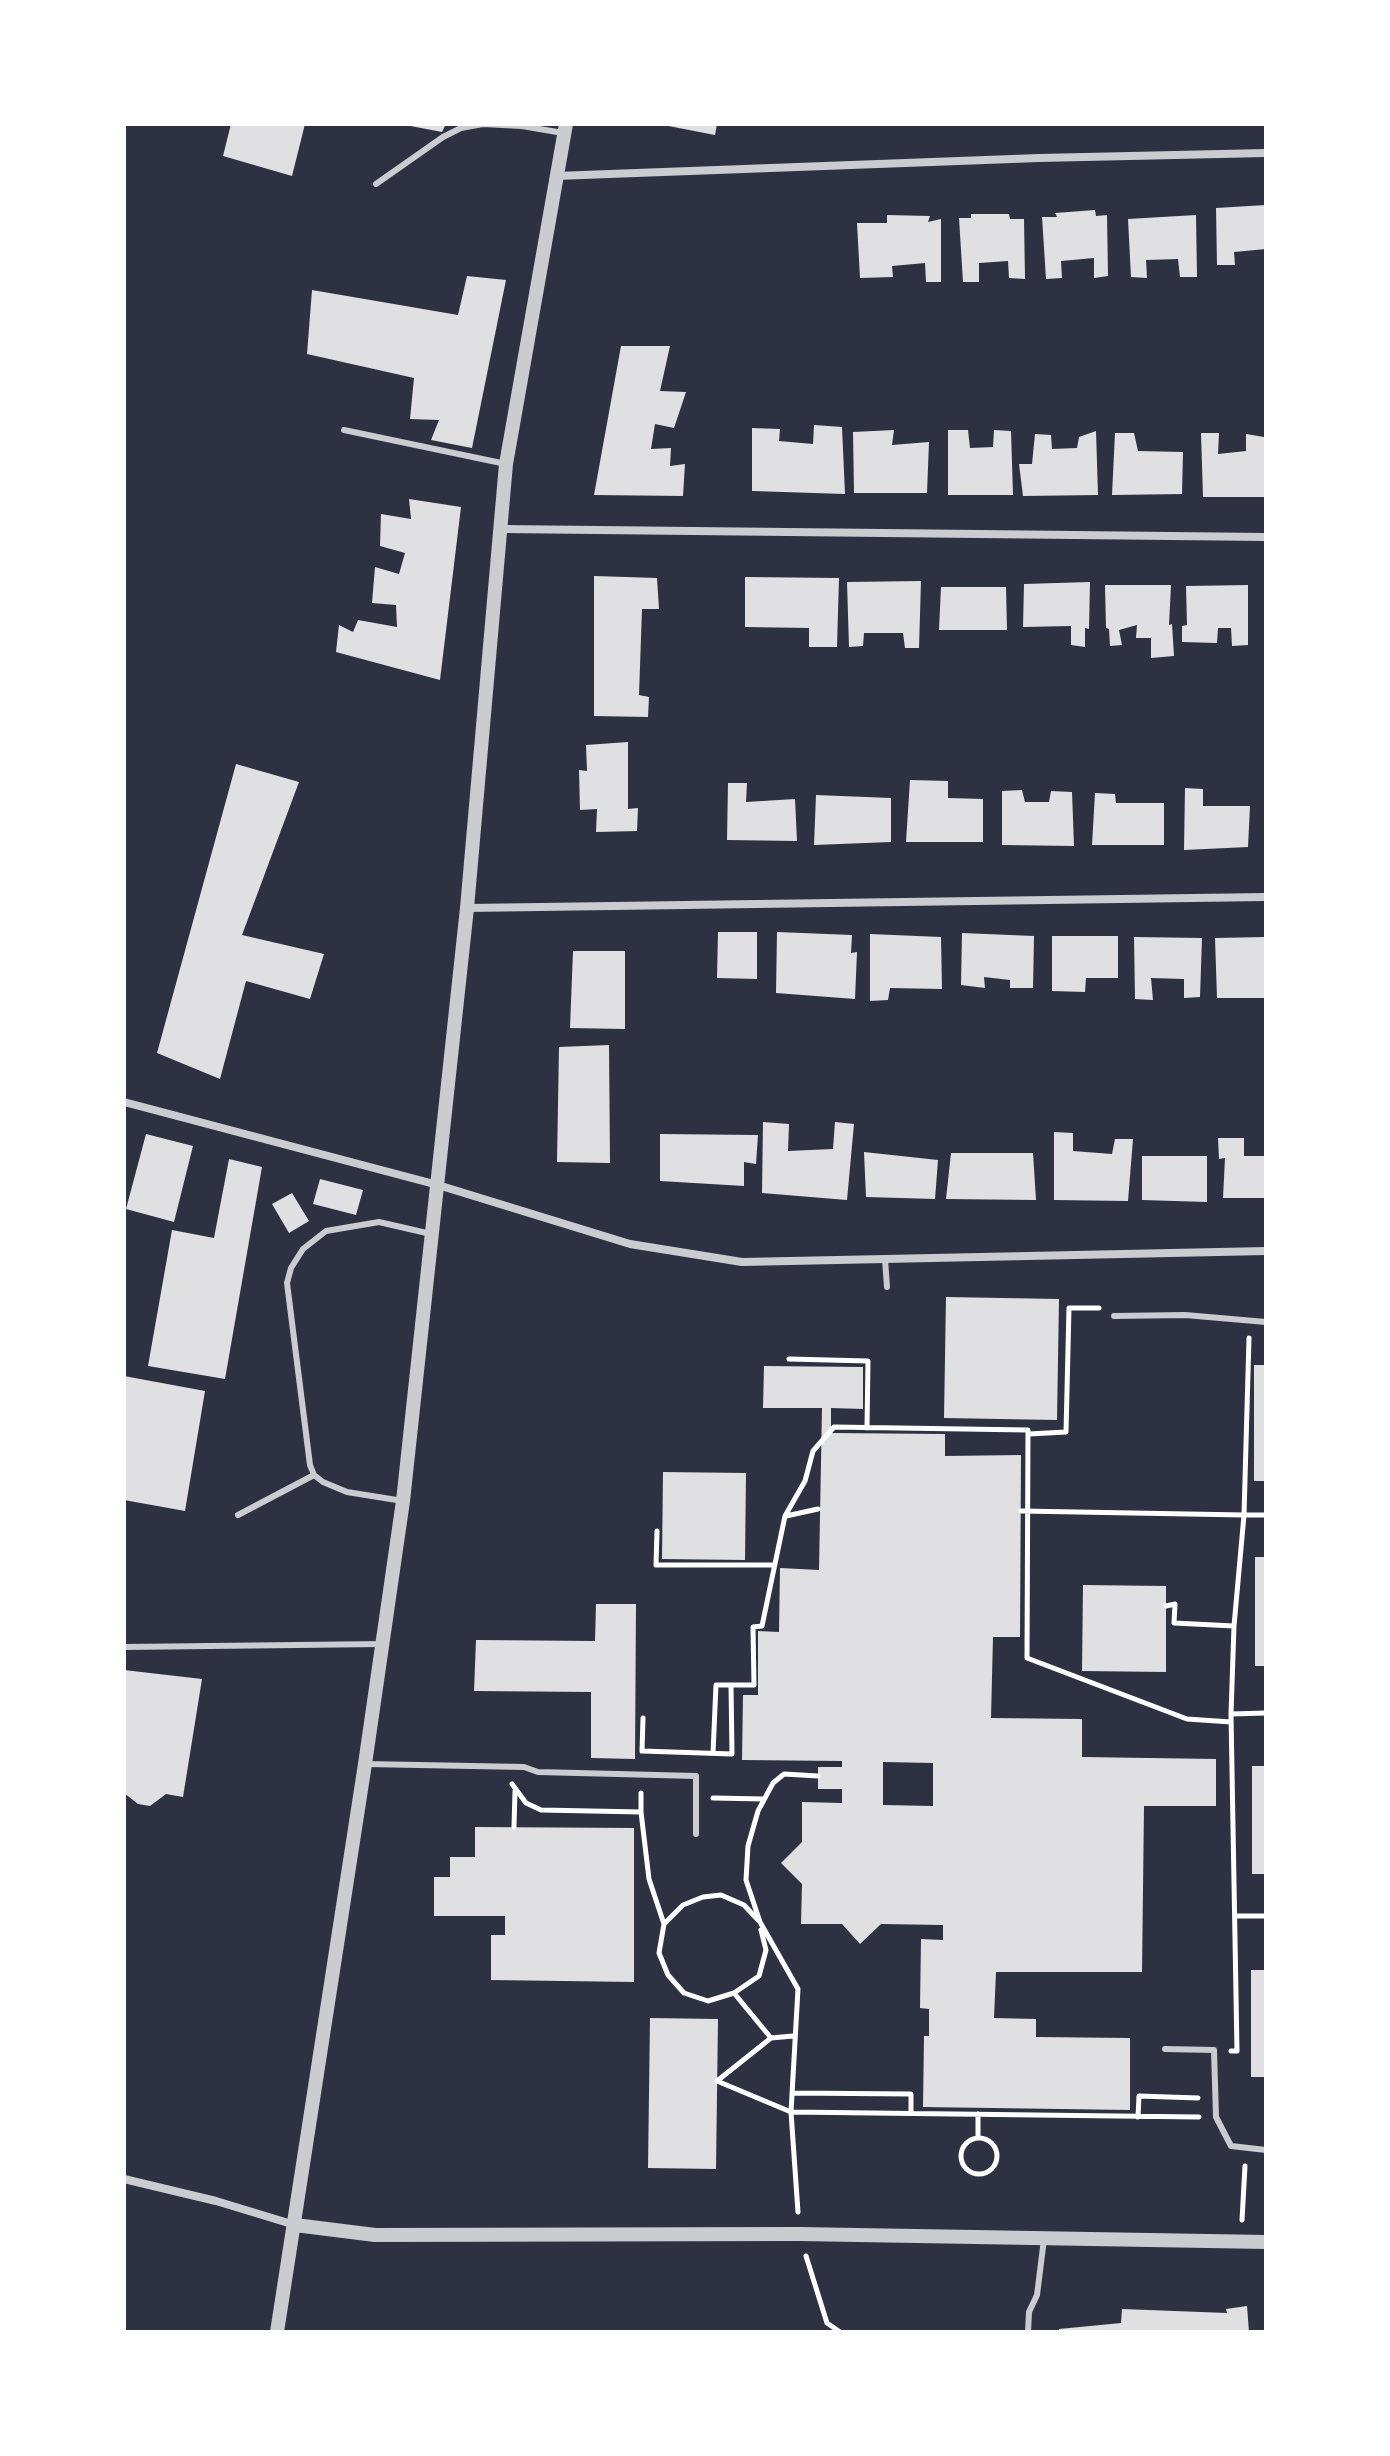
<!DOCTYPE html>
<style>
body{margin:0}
#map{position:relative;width:1390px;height:2456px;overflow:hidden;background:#2d3142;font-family:"Nunito Sans",sans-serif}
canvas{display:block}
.frame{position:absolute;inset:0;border:126px solid #fff;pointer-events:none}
</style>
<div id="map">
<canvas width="1390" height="2456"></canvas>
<div class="frame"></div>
</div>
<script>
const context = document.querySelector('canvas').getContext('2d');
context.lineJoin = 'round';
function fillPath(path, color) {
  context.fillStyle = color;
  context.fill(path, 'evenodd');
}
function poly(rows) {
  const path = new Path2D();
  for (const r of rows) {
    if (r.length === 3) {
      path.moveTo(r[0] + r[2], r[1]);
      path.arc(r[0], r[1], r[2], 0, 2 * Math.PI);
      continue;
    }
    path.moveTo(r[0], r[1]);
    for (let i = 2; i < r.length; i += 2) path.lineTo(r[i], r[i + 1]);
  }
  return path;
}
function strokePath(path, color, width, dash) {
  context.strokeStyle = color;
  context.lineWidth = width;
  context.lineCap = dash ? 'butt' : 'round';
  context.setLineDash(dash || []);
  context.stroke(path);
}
fillPath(poly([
 [231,124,305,124,292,176,223,156],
 [400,124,446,124,442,132],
 [658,124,717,124,715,135],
 [1266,205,1266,249,1234,252,1235,265,1217,265,1216,208],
 [1095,210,1096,216,1107,215,1108,276,1094,278,1094,258,1061,261,1062,278,1046,279,1042,217,1057,217,1055,213],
 [971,214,1009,214,1010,219,1024,219,1025,279,1009,278,1008,261,979,263,979,282,963,282,959,218,971,218],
 [887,215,930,216,928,222,941,219,941,282,926,282,925,263,892,266,893,277,860,278,857,223,887,223],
 [1196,215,1197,277,1180,277,1178,259,1146,260,1147,278,1131,277,1128,219],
 [467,276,506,280,472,448,431,440,439,420,410,419,414,378,307,354,312,290,458,315],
 [621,346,670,346,660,391,686,392,674,428,655,424,651,449,671,448,670,466,685,464,683,496,594,495],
 [814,425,842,427,845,494,752,491,752,428,780,429,779,441,813,444],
 [894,430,892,445,929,442,927,493,854,493,853,432],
 [948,430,968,430,970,448,993,447,994,430,1011,431,1013,495,948,495],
 [1096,431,1098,495,1023,496,1019,464,1032,464,1035,434,1051,435,1052,449,1077,448,1079,437],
 [1115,433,1134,433,1138,451,1183,452,1182,494,1112,495],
 [1201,433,1219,433,1218,454,1246,451,1246,434,1264,437,1266,497,1203,497],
 [409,499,461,507,440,680,336,652,339,625,353,632,358,620,397,627,396,605,372,603,375,567,399,574,405,553,380,546,381,514,411,519],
 [594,576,657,578,659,609,642,609,639,695,649,697,648,717,594,716],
 [745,577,839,578,837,647,809,647,809,628,745,627],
 [921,581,919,648,905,648,903,633,864,633,863,646,849,647,847,582],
 [1090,582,1089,629,1085,628,1085,647,1071,645,1071,626,1023,627,1024,584],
 [1105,585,1171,585,1169,625,1172,624,1174,656,1151,658,1151,638,1136,638,1137,625,1119,630,1122,645,1110,646,1109,629,1106,628],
 [1248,585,1248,645,1232,646,1231,628,1218,628,1217,643,1182,642,1182,626,1187,625,1186,586],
 [941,587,1006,587,1007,630,939,630],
 [628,742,628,809,638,808,637,831,596,832,597,809,580,810,579,770,587,771,586,745],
 [236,764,299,782,242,935,324,954,310,999,246,981,220,1079,157,1053],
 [910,780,948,781,948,798,983,799,983,842,906,842],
 [728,783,747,783,746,802,795,799,797,841,727,840],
 [1185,788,1203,789,1203,806,1250,806,1248,847,1184,850],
 [1022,790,1025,802,1049,802,1051,791,1072,792,1074,846,1002,845,1002,791],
 [1095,793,1115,794,1116,803,1164,803,1164,845,1092,845],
 [816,795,891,798,891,842,814,845],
 [718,932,757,932,757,979,717,978],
 [777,932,852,935,851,953,857,952,855,999,776,993],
 [962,933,1034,936,1033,988,1010,988,1010,980,984,977,985,988,961,985],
 [870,934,941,937,942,989,890,988,888,1000,870,1001],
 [1052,936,1118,936,1118,978,1086,978,1085,992,1052,991],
 [1134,937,1202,938,1200,997,1184,998,1184,979,1151,978,1153,1000,1135,999],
 [1266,937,1266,998,1217,998,1215,938],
 [573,951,625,951,625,1029,570,1028],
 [609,1045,610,1163,557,1162,559,1047],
 [763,1122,789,1124,788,1151,833,1149,835,1122,854,1124,847,1200,762,1193],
 [1054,1132,1073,1133,1073,1151,1112,1154,1115,1139,1133,1139,1128,1201,1054,1200],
 [146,1134,193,1146,174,1222,126,1209],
 [660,1134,758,1135,756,1164,744,1162,744,1186,660,1181],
 [1218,1138,1244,1138,1244,1156,1266,1156,1266,1198,1223,1198,1225,1158,1219,1159],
 [864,1152,938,1160,935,1199,866,1197],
 [951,1153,1033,1153,1036,1200,946,1199],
 [1142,1156,1207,1156,1207,1202,1142,1200],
 [229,1159,262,1167,225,1379,148,1366,172,1230,214,1238],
 [320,1179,363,1190,356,1215,313,1204],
 [292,1193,309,1221,289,1233,272,1204],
 [946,1297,1059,1299,1057,1420,944,1418],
 [1254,1365,1266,1365,1266,1481,1254,1481],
 [764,1366,863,1367,863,1409,831,1408,831,1433,945,1434,945,1456,1021,1455,1020,1637,993,1637,991,1718,1082,1719,1082,1757,1216,1759,1216,1806,1144,1806,1142,1972,996,1972,994,2018,1036,2019,1036,2037,1130,2038,1130,2110,923,2107,924,2036,929,2036,929,2009,920,2008,921,1939,943,1940,943,1925,881,1924,860,1944,842,1924,801,1924,802,1884,781,1863,802,1842,802,1802,842,1803,842,1789,818,1789,818,1767,842,1767,842,1761,742,1760,743,1695,758,1695,758,1631,779,1632,780,1568,819,1570,822,1408,763,1408],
 [883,1762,933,1763,933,1806,883,1805],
 [124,1376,205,1391,185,1511,124,1500],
 [663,1472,746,1473,745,1560,662,1559],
 [1255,1557,1266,1557,1266,1666,1255,1666],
 [1083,1585,1166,1586,1166,1672,1082,1671],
 [596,1604,636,1604,635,1759,591,1758,591,1692,474,1691,476,1640,595,1641],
 [124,1670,202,1679,183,1797,166,1794,150,1806,138,1804,124,1793],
 [1252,1766,1266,1766,1266,1874,1252,1874],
 [475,1827,634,1828,634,1982,491,1980,491,1935,505,1935,505,1916,434,1916,434,1877,450,1877,450,1857,475,1857],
 [1251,1970,1266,1970,1266,2077,1251,2077],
 [650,2018,718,2019,716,2169,648,2168],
 [1247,2306,1249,2332,1059,2332,1059,2329,1121,2323,1122,2309,1227,2313,1226,2309]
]), '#e0e0e3');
strokePath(poly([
 [1249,1338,1244,1515,1266,1515],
 [789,1359,868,1361,867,1428],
 [1029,1434,1066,1432,1069,1308,1099,1308],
 [1021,1511,1244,1515,1234,1626,1231,1714,1237,2051,1231,2051],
 [786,1516,818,1509],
 [657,1531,656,1565,773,1565],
 [1166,1606,1175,1604,1174,1623,1234,1626],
 [1231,1714,1266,1713],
 [642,1751,732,1754,731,1685,754,1685,753,1627,762,1626,785,1516,805,1481,813,1451,834,1427,1028,1430,1027,1658,1187,1719,1231,1722],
 [642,1751,643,1718],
 [713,1753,716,1685,731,1685],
 [512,1784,526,1803,541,1810,641,1812,649,1879,664,1924],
 [713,1798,764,1799],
 [641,1812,641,1793],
 [514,1827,515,1791],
 [1235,1916,1266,1916],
 [761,1930,766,1950,759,1976,734,1993,771,2038,793,2036],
 [734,1993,708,2001,684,1993,668,1975,659,1953,664,1924,683,1905,703,1897,721,1895,744,1905,758,1920],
 [771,2038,717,2081,791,2112,1199,2117],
 [792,2093,911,2094,911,2113],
 [1138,2117,1139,2096,1198,2098],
 [978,2138,978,2114],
 [979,2156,18],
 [798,2212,791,2112,798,1989,760,1922,746,1880,748,1846,758,1811,773,1783,784,1774,818,1776],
 [1242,2220,1245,2166],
 [806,2256,827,2323,840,2332]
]), '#fff', 5);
strokePath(poly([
 [376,184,443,137,461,128,483,124,522,126,563,133],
 [344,430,506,464],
 [885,1259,887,1287],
 [1114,1316,1185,1315,1266,1322],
 [403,1501,347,1492,323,1482,314,1475,310,1465,287,1283,291,1268,303,1249,326,1231,379,1222,431,1234],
 [238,1515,314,1475],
 [124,1647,382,1644],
 [366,1764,524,1767,538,1772,696,1776,696,1834],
 [1165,2049,1214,2050,1216,2117,1231,2146,1266,2150],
 [1028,2332,1029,2312,1037,2295,1044,2239]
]), '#caccd0', 6);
strokePath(poly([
 [556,176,1039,158,1266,153],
 [501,529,1266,537],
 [467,908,1266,897],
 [124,1102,438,1185,630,1244,742,1262,1266,1251],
 [124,2179,216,2201,295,2225]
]), '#caccd0', 8);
strokePath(poly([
 [295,2225,375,2235,799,2234,1266,2242],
 [277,2332,365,1764,403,1501,467,908,506,464,566,124]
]), '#caccd0', 14);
</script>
